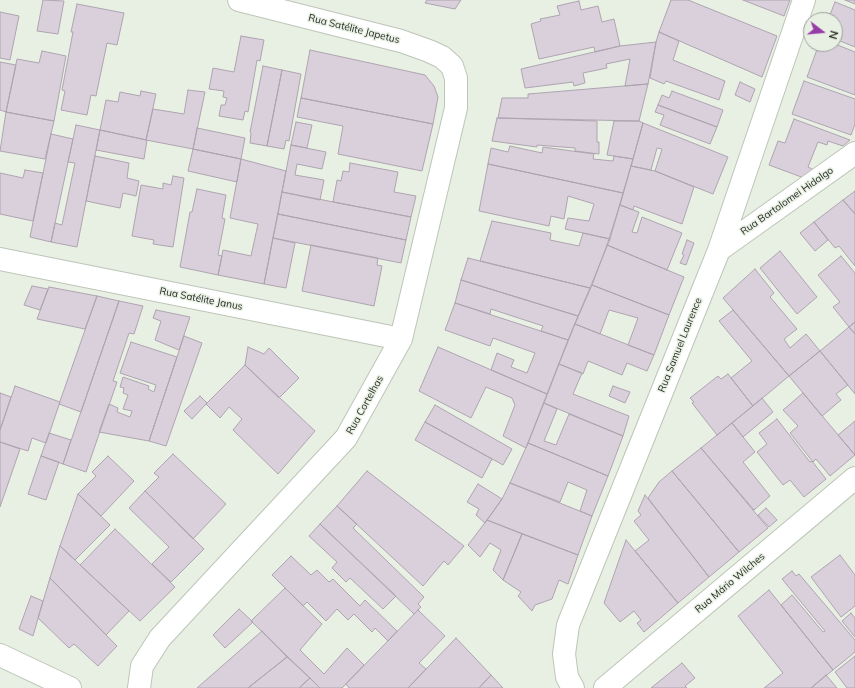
<!DOCTYPE html>
<meta charset="utf-8">
<style>
body{margin:0}
#map{position:relative;width:855px;height:688px;overflow:hidden;background:#e8f0e3;font-family:Mulish,sans-serif}
canvas{display:block}
.north{position:absolute;left:803px;top:12px;width:40px;height:40px;box-sizing:border-box;background:#e8f0e3;border:1px solid #9aa097;border-radius:50%;rotate:106deg;font-size:11px;font-weight:700;line-height:16px;text-align:center;color:#262924}
.north::after{content:'';display:block;margin:auto;width:14px;height:18px;background:#973ca7;clip-path:polygon(50% 0,100% 100%,50% 72%,0 100%)}
</style>
<div id="map">
<canvas width="855" height="688"></canvas>
<div class="north">N</div>
</div>
<script>
const context = document.querySelector('canvas').getContext('2d');
context.lineJoin = 'round';
function fillPath(path, color) {
  context.fillStyle = color;
  context.fill(path, 'evenodd');
}
function poly(rows) {
  const path = new Path2D();
  for (const r of rows) {
    path.moveTo(r[0], r[1]);
    for (let i = 2; i < r.length; i += 2) path.lineTo(r[i], r[i + 1]);
  }
  return path;
}
function strokePath(path, color, width, dash) {
  context.strokeStyle = color;
  context.lineWidth = width;
  context.lineCap = dash ? 'butt' : 'round';
  context.setLineDash(dash || []);
  context.stroke(path);
}
function drawText(font, color, halo, rows, align = 'center') {
  context.font = font + ' Mulish,sans-serif';
  context.lineWidth = 3;
  context.setLineDash([]);
  context.textBaseline = 'middle';
  context.strokeStyle = halo;
  context.fillStyle = color;
  for (const [text, x, y, turn = 0] of rows) {
    context.save();
    context.translate(x, y);
    context.rotate((+turn || 0) * Math.PI / 180);
    context.textAlign = isNaN(turn) ? turn : align;
    if (halo) context.strokeText(text, 0, 0);
    context.fillText(text, 0, 0);
    context.restore();
  }
}
const building = poly([
 [43,0,64,1,58,34,37,31,43,0],
 [427,0,461,0,455,9,425,3,427,0],
 [671,0,688,0,777,36,762,77,659,32,671,0],
 [743,0,790,0,784,16,743,0],
 [845,0,855,0,855,4,845,0],
 [579,1,581,10,598,6,602,22,614,19,620,46,595,52,594,47,539,59,531,24,541,21,540,19,560,15,557,6,579,1],
 [835,2,855,10,855,47,835,39,835,20,828,20,835,2],
 [77,4,124,13,117,45,107,43,96,96,91,95,87,115,61,110,65,91,62,90,73,32,71,32,77,4],
 [0,12,19,16,10,60,0,58,0,12],
 [659,32,679,41,673,60,725,81,719,100,666,81,664,84,650,78,656,42,659,32],
 [241,36,264,40,260,61,257,60,248,112,245,111,243,120,219,116,221,105,225,105,227,98,223,97,224,91,209,89,213,68,234,72,241,36],
 [656,42,648,84,625,86,630,59,606,64,607,68,583,73,585,83,574,86,573,82,525,88,521,69,620,46,656,42],
 [819,44,835,44,855,52,855,95,807,77,819,44],
 [310,50,425,75,434,86,438,97,433,124,301,98,310,50],
 [42,51,66,56,54,121,6,112,17,59,39,63,42,51],
 [0,62,16,65,6,112,0,110,0,62],
 [263,66,282,70,267,146,250,143,251,133,250,132,263,66],
 [282,70,301,74,289,141,286,140,284,149,267,146,282,70],
 [804,81,855,99,855,124,851,135,792,114,804,81],
 [740,82,755,89,750,102,735,95,740,82],
 [648,84,639,121,498,118,502,98,528,98,528,94,648,84],
 [188,90,205,92,193,149,146,140,153,109,184,114,188,90],
 [141,91,156,94,146,140,100,130,106,100,118,102,120,92,140,96,141,91],
 [672,91,723,110,717,127,658,105,662,95,669,98,672,91],
 [301,98,433,124,422,171,338,154,343,126,297,117,301,98],
 [658,105,717,127,710,144,660,125,664,115,655,112,658,105],
 [6,112,54,121,45,159,0,151,6,112],
 [497,118,597,121,597,142,599,142,599,154,575,151,575,148,537,145,537,147,492,141,497,118],
 [794,119,850,140,843,146,828,141,827,145,818,142,808,167,814,170,804,178,769,165,778,141,785,143,794,119],
 [614,121,639,121,643,123,633,159,607,155,614,121],
 [296,122,312,125,307,148,291,145,296,122],
 [643,123,728,157,713,194,655,171,662,149,657,148,651,170,631,166,643,123],
 [76,125,100,130,77,247,51,242,55,223,62,225,75,163,68,162,76,125],
 [197,128,245,138,241,159,193,149,197,128],
 [100,130,147,140,144,159,96,150,100,130],
 [51,134,73,139,51,242,30,237,51,134],
 [291,145,326,152,322,169,297,164,295,175,324,180,320,200,282,192,291,145],
 [510,146,542,153,543,147,594,154,593,159,613,161,614,156,633,159,623,193,488,164,491,148,508,152,510,146],
 [193,149,241,159,237,182,188,171,193,149],
 [95,156,129,163,127,178,139,181,136,196,123,193,120,208,86,201,95,156],
 [241,159,286,171,264,284,218,275,223,250,251,256,258,224,230,218,241,159],
 [350,163,398,172,394,192,416,196,411,217,333,202,337,180,341,181,343,171,349,172,350,163],
 [488,164,623,193,610,239,565,229,568,218,589,221,594,204,568,196,564,219,551,216,549,226,479,211,488,164],
 [631,166,655,171,694,187,682,224,634,206,633,210,620,205,631,166],
 [25,170,43,173,33,221,0,214,0,173,23,178,25,170],
 [173,176,184,178,173,247,153,244,154,240,132,236,141,185,163,189,163,183,171,185,173,176],
 [197,189,226,195,222,218,225,219,218,255,222,256,218,275,180,267,190,212,192,212,197,189],
 [855,191,855,214,843,200,855,191],
 [282,192,411,217,406,240,278,214,282,192],
 [843,200,855,214,855,266,839,246,835,248,814,222,843,200],
 [620,205,639,212,632,232,637,233,642,217,682,233,667,270,607,245,620,205],
 [278,214,406,240,401,263,273,238,278,214],
 [492,221,551,233,550,240,579,246,583,233,610,239,590,288,480,261,492,221],
 [814,222,828,240,815,251,800,233,814,222],
 [273,238,295,243,286,288,264,284,273,238],
 [687,240,694,243,686,265,680,263,684,255,682,254,687,240],
 [311,245,378,258,377,265,382,266,374,306,302,291,311,245],
 [607,245,684,277,669,315,592,285,607,245],
 [780,251,817,297,797,314,760,268,780,251],
 [841,256,855,273,855,322,849,327,833,307,840,302,818,275,841,256],
 [468,258,480,261,590,288,578,316,461,280,468,258],
 [755,269,774,293,770,297,797,329,784,339,790,348,806,334,820,351,789,376,723,298,755,269],
 [461,280,578,316,568,340,541,331,543,326,491,309,490,314,455,303,461,280],
 [592,285,669,315,654,355,628,345,638,318,609,310,600,334,575,324,592,285],
 [32,286,48,289,40,310,24,305,32,286],
 [49,287,97,296,85,329,37,319,49,287],
 [97,296,119,301,81,412,59,404,97,296],
 [119,301,143,306,134,334,129,333,113,381,117,382,86,472,63,464,119,301],
 [455,303,568,340,547,394,491,370,497,353,514,360,511,367,527,373,535,353,493,338,490,346,445,330,455,303],
 [156,310,190,317,179,350,155,340,161,321,153,318,156,310],
 [733,310,789,376,753,406,731,378,752,361,719,321,733,310],
 [855,322,855,334,849,327,855,322],
 [575,324,654,355,647,371,627,363,622,375,588,361,583,374,559,364,575,324],
 [849,327,855,334,855,394,820,351,849,327],
 [184,336,202,343,166,446,149,441,184,336],
 [131,342,177,357,149,441,99,432,109,404,118,408,117,412,130,417,132,411,123,409,128,395,123,393,124,388,120,387,123,377,149,386,148,389,154,392,156,385,120,373,131,342],
 [248,347,264,354,269,348,299,378,279,398,245,365,248,347],
 [438,347,547,394,526,448,503,436,515,405,512,398,486,387,471,418,419,391,438,347],
 [820,351,848,385,836,394,841,400,822,416,789,376,820,351],
 [559,364,582,373,573,394,629,416,623,436,544,403,559,364],
 [245,365,315,431,278,474,233,430,242,419,229,407,220,418,206,404,245,365],
 [728,374,753,406,717,435,692,403,694,402,690,398,718,376,721,379,728,374],
 [15,386,60,402,46,443,32,438,28,451,0,442,0,430,15,386],
 [613,386,630,392,625,403,609,396,613,386],
 [0,393,11,397,0,430,0,393],
 [803,393,855,455,830,476,816,459,813,462,790,433,798,426,783,410,803,393],
 [200,396,207,403,192,419,184,411,200,396],
 [762,398,773,412,743,437,732,423,762,398],
 [544,403,557,409,544,441,556,445,569,414,623,436,608,476,528,443,544,403],
 [435,405,512,449,503,465,425,422,435,405],
 [777,419,810,462,812,461,826,479,804,497,790,480,783,485,757,452,767,444,759,433,777,419],
 [855,421,855,455,838,435,855,421],
 [425,422,492,459,482,478,415,440,425,422],
 [732,423,755,452,743,462,770,496,754,510,701,448,732,423],
 [49,433,71,440,63,464,41,456,49,433],
 [0,442,20,449,0,507,0,442],
 [528,443,608,476,592,516,580,511,587,490,568,482,560,502,510,483,528,443],
 [701,448,768,528,739,552,672,471,701,448],
 [173,454,226,504,193,539,145,491,159,477,154,473,173,454],
 [41,456,59,462,46,500,28,494,41,456],
 [108,456,134,481,101,516,78,494,96,476,92,472,108,456],
 [367,471,464,546,448,565,444,561,423,586,337,506,367,471],
 [672,471,739,552,709,577,648,498,659,482,672,471],
 [510,483,592,516,578,555,487,520,502,499,510,483],
 [478,484,502,499,485,523,476,515,479,509,467,502,478,484],
 [145,491,204,549,171,582,152,564,169,547,129,508,145,491],
 [78,494,110,525,75,560,60,546,78,494],
 [645,495,709,577,678,603,635,551,649,540,634,521,641,515,638,511,645,495],
 [337,506,357,524,353,528,424,597,418,604,421,607,414,614,320,524,337,506],
 [766,508,777,520,769,527,758,515,766,508],
 [487,520,522,534,503,580,493,570,501,550,490,543,480,557,468,545,487,520],
 [320,524,396,596,383,609,350,578,346,582,332,568,337,562,309,536,320,524],
 [115,529,175,587,140,621,80,565,115,529],
 [522,534,578,555,568,584,559,580,552,599,535,605,532,611,518,596,521,592,503,580,522,534],
 [626,540,678,603,644,632,637,623,641,620,634,611,620,622,604,603,626,540],
 [60,546,129,611,106,635,50,578,60,546],
 [840,555,855,575,855,606,841,617,811,577,840,555],
 [291,556,311,575,317,570,329,582,333,579,360,606,365,600,397,631,388,641,375,628,372,632,354,614,348,620,337,609,326,621,307,602,303,606,272,575,291,556],
 [792,571,796,576,799,574,855,640,855,652,833,670,781,605,792,595,823,632,825,631,782,579,792,571],
 [50,578,117,646,98,666,74,644,69,648,38,618,50,578],
 [285,588,322,624,300,650,324,674,347,648,364,665,342,688,320,688,251,621,285,588],
 [769,590,833,670,811,688,764,688,783,673,738,616,769,590],
 [31,596,43,601,33,636,19,629,31,596],
 [239,609,253,622,225,648,213,635,239,609],
 [418,610,445,636,419,663,426,669,408,688,349,688,346,684,418,610],
 [851,613,855,618,855,637,842,621,851,613],
 [262,631,287,657,248,688,197,688,262,631],
 [456,638,491,675,479,688,408,688,456,638],
 [855,656,855,688,847,688,835,672,855,656],
 [287,657,310,678,299,688,248,688,287,657],
 [682,663,695,678,685,686,687,688,651,688,682,663],
 [491,675,503,688,479,688,491,675],
 [826,675,837,688,811,688,826,675],
 [310,678,320,688,299,688,310,678]
]);
fillPath(building, '#dad0dc');
strokePath(building, '#aea4b0', 1);
const minor = poly([
 [719,250,855,153],
 [0,259,401,339],
 [0,655,70,688],
 [139,688,142,666,160,638,346,438,401,339,456,108,456,78,452,66,442,57,429,51,401,41,239,0],
 [573,688,567,677,564,654,568,625,719,250,804,0],
 [605,688,855,478]
]);
strokePath(minor, '#bdc5b8', 24);
strokePath(minor, '#fff', 22);
drawText('10px', '#262924', '#e8f0e3', [
 ["Rua Satélite Japetus",354,29,14],
 ["Rua Bartolomei Hidalgo",787,201,-35],
 ["Rua Satélite Janus",201,299,11],
 ["Rua Samuel Laurence",680,345,-68],
 ["Rua Cortelhas",365,405,-61],
 ["Rua Mário Wilches",730,583,-40]
]);
</script>
